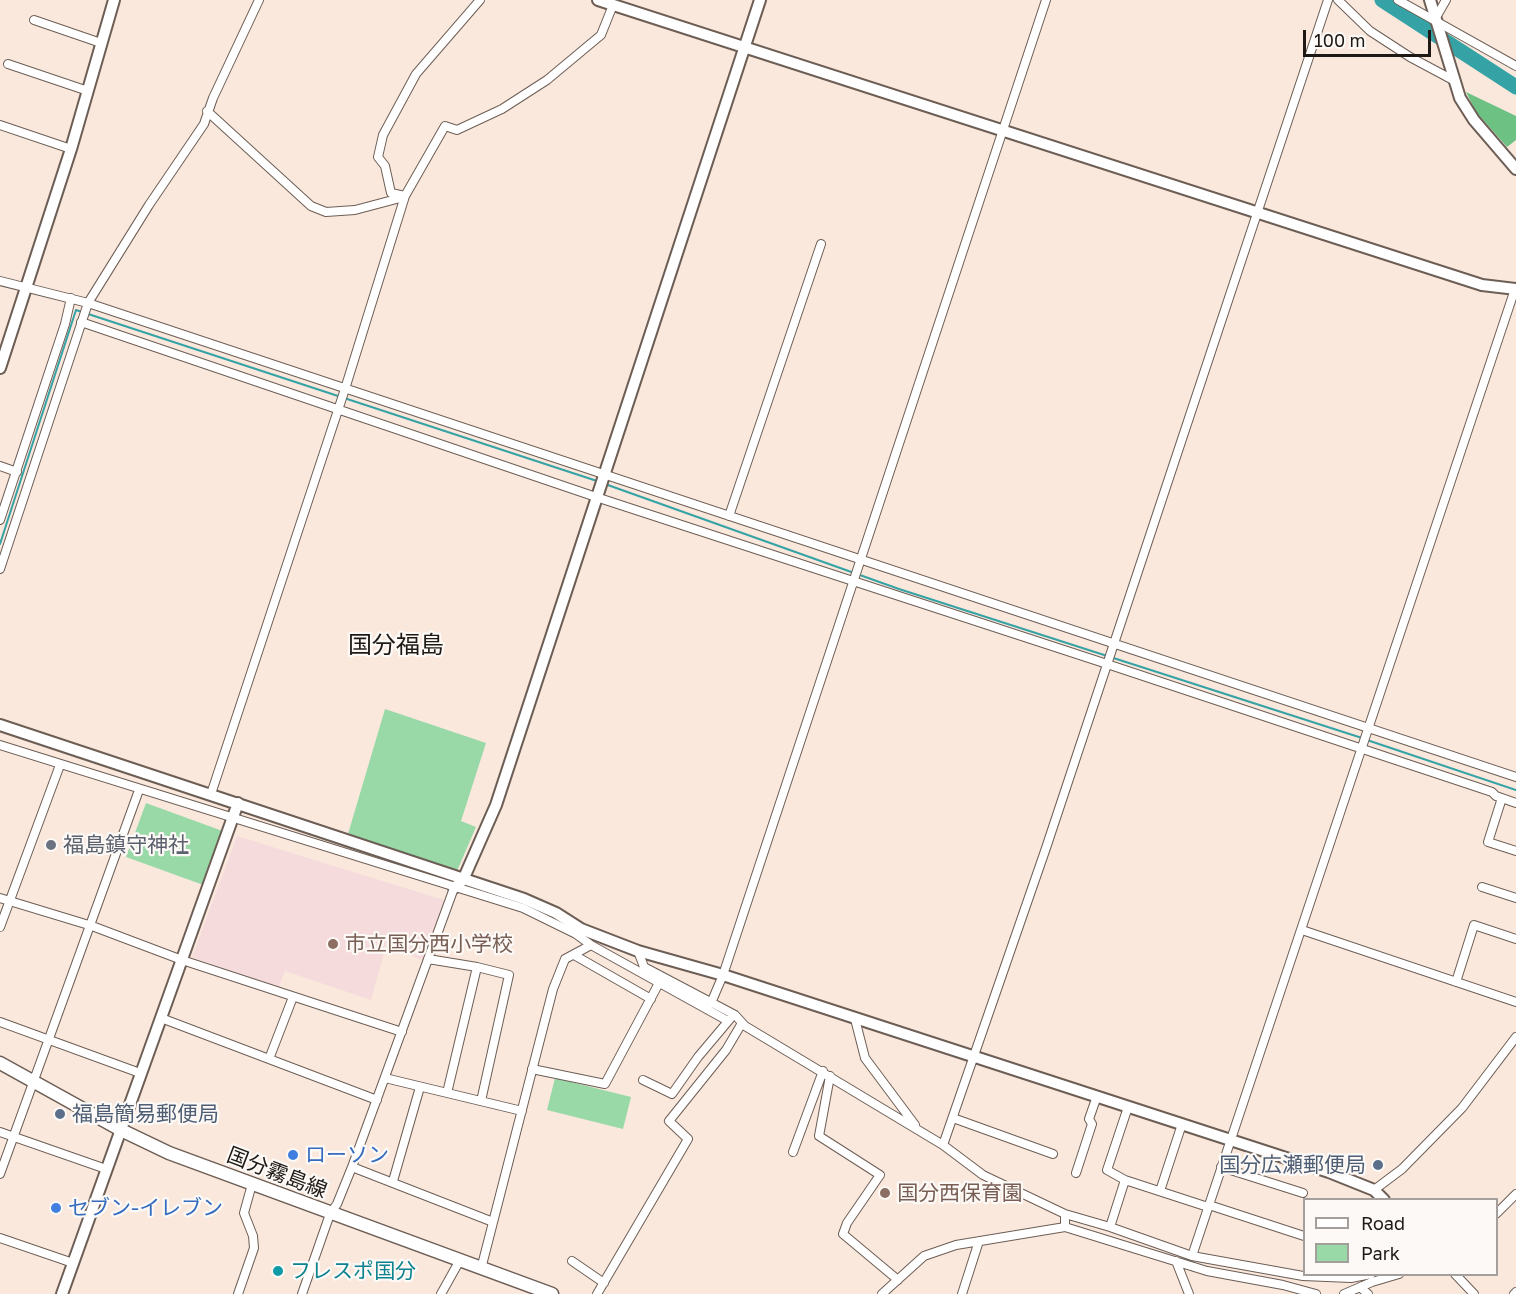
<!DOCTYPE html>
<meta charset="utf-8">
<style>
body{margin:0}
#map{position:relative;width:1516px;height:1294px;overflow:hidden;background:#fae8dd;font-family:"Golos Text",sans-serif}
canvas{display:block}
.legend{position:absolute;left:1303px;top:1198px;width:195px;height:78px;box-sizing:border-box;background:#fcf9f6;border:2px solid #a49f9c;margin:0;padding:8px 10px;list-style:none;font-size:18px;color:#1f1915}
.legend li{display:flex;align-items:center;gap:12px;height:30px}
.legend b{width:30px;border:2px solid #a49f9c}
.scale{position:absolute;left:1303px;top:30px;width:128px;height:27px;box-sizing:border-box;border:3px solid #1f1915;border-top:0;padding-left:8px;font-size:18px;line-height:21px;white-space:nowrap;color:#1f1915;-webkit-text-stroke:4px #fcf9f6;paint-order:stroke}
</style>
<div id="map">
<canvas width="1516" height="1294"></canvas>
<ul class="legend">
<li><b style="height:8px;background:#fff"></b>Road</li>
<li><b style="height:16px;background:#98d9a7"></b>Park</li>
</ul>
<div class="scale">100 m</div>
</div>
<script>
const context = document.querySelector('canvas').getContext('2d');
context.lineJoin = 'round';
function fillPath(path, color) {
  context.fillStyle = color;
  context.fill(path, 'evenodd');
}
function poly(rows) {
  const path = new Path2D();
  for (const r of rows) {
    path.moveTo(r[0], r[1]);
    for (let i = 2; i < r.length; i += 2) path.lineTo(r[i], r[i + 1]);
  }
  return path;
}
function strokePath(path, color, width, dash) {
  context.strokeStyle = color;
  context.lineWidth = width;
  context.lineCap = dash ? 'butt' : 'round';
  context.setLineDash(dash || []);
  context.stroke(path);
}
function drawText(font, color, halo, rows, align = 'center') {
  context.font = font + ' "Golos Text","Noto Sans JP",sans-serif';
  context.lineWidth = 4.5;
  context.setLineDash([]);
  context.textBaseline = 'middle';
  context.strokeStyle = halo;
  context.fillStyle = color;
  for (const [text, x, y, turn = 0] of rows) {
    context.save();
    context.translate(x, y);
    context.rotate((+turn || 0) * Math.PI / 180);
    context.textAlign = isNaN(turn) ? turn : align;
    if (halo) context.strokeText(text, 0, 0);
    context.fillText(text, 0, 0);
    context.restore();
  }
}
fillPath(poly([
 [237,836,444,900,424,961,386,946,371,1000,285,971,278,989,192,957]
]), '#f6dbdc');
fillPath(poly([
 [385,709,486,743,461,821,476,827,457,871,348,834],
 [146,803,228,833,209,887,126,857],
 [555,1078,631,1097,623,1129,547,1110]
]), '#98d9a7');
fillPath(poly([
 [1466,92,1516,116,1516,140,1507,147,1476,112]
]), '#6dc183');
strokePath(poly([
 [605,484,899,589,1362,738],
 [0,544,76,310,597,481],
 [1367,740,1516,790]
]), '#35a3a5', 2);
strokePath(poly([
 [1382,0,1516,87]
]), '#35a3a5', 15);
const street = poly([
 [1338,0,1370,31,1410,57,1453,80],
 [1398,0,1516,66],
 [1435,19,1446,0],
 [34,20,101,43],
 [8,64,88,91],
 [207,111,311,206,326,212,355,210,404,197],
 [0,125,71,149],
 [405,196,391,193,385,166,378,157,383,135,416,74,480,0],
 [0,281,88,303,1516,777],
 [81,322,596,497,1107,664,1492,792,1496,796,1516,803],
 [0,466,17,472],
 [729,516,821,244],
 [0,520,65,324,71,298],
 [0,569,88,303,149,205,204,124,213,98,259,0],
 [0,745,523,908,576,934,591,945,565,959,553,989,481,1269],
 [211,794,345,389,405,196,445,126,457,130,502,109,547,80,601,35,613,5],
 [1502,798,1488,842,1516,851],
 [1482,887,1516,898],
 [0,898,92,926,182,960,402,1032],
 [0,927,60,765],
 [1302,930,1516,1002],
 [591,945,728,1021],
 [638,951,644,967,735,1015,745,1026,943,1145,983,1175,1065,1214,1065,1227],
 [574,955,651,999],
 [428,959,477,967,509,975,481,1101],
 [1456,982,1474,925,1516,939],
 [711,1003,723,975,1046,0],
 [161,1018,377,1100],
 [855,1019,865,1058,915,1125],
 [0,1022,140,1073],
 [269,1059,293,997],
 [532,1069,605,1084,659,983],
 [830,1076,819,1136,880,1175,847,1223,843,1234,898,1280],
 [385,1078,522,1111],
 [643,1080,672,1094,698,1057,730,1019],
 [447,1093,477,967],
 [953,1118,1053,1154],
 [0,1132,106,1169],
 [943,1145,1046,848,1328,0],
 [793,1152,823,1071],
 [352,1167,493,1222],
 [1221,1167,1303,1193],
 [1076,1173,1092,1124,1089,1119,1097,1096],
 [0,1174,139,790],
 [1125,1180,1107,1170,1128,1107],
 [393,1181,420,1087],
 [1374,1190,1402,1169,1462,1108,1516,1037],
 [1160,1191,1182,1124],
 [1209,1205,1304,1236],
 [1065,1214,1110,1227,1192,1256,1515,289],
 [1496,1214,1516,1194],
 [1110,1227,1125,1180,1208,1207],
 [0,1238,73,1263],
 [1192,1256,1303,1276,1351,1278,1371,1274],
 [572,1261,604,1283],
 [1176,1261,1189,1294],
 [1455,1274,1474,1294],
 [1360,1287,1368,1294],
 [238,1294,254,1248,253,1236,244,1213,252,1184],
 [302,1294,330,1214,337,1204,352,1167,454,888],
 [441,1294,460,1260],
 [597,1294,688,1139,669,1121,726,1050,742,1023],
 [882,1294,924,1256,956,1245,1065,1227,1207,1271,1283,1285,1316,1294],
 [962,1294,979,1241],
 [1344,1294,1372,1282,1399,1274],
 [1514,1294,1516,1292]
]);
const secondary = poly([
 [598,0,1482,285,1516,289],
 [1430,0,1460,98,1474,120,1516,169],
 [0,368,71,149,114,0],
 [0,725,524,899,556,913,581,929,638,951,723,975,1329,1172,1374,1190,1384,1200],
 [454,888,463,880,496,805,760,0],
 [62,1294,238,803]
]);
const primary = poly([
 [0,1063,121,1130,169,1153,552,1294]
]);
strokePath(street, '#6d5e55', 10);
strokePath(secondary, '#6d5e55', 14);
strokePath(primary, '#6d5e55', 15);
strokePath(street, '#fff', 8);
strokePath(secondary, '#fff', 10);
strokePath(primary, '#fff', 12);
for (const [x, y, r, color] of [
 [51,845,6,"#6b7280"],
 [333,944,6,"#8d6e63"],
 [60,1114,6,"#5c6f8a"],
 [293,1155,6,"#3f7fe0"],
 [1378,1165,6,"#5c6f8a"],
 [885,1193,6,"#8d6e63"],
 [56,1208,6,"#3f7fe0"],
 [278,1271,6,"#0f9aa8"]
]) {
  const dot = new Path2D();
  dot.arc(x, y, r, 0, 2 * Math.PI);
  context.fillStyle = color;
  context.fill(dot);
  strokePath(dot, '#fcf9f6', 2);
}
drawText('21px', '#5b616d', '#fcf9f6', [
 ["福島鎮守神社",63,845]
], 'left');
drawText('21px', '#785e54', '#fcf9f6', [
 ["市立国分西小学校",345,944],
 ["国分西保育園",897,1193]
], 'left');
drawText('21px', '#4e5e75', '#fcf9f6', [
 ["福島簡易郵便局",72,1114],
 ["国分広瀬郵便局",1366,1165,"right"]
], 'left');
drawText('21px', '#366cbe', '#fcf9f6', [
 ["ローソン",305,1155],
 ["セブン-イレブン",68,1208]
], 'left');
drawText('21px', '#1f1915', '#fcf9f6', [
 ["国分霧島線",277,1173,21]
]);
drawText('21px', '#0d838f', '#fcf9f6', [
 ["フレスポ国分",290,1271]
], 'left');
drawText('24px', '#1f1915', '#fcf9f6', [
 ["国分福島",396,645]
]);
</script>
